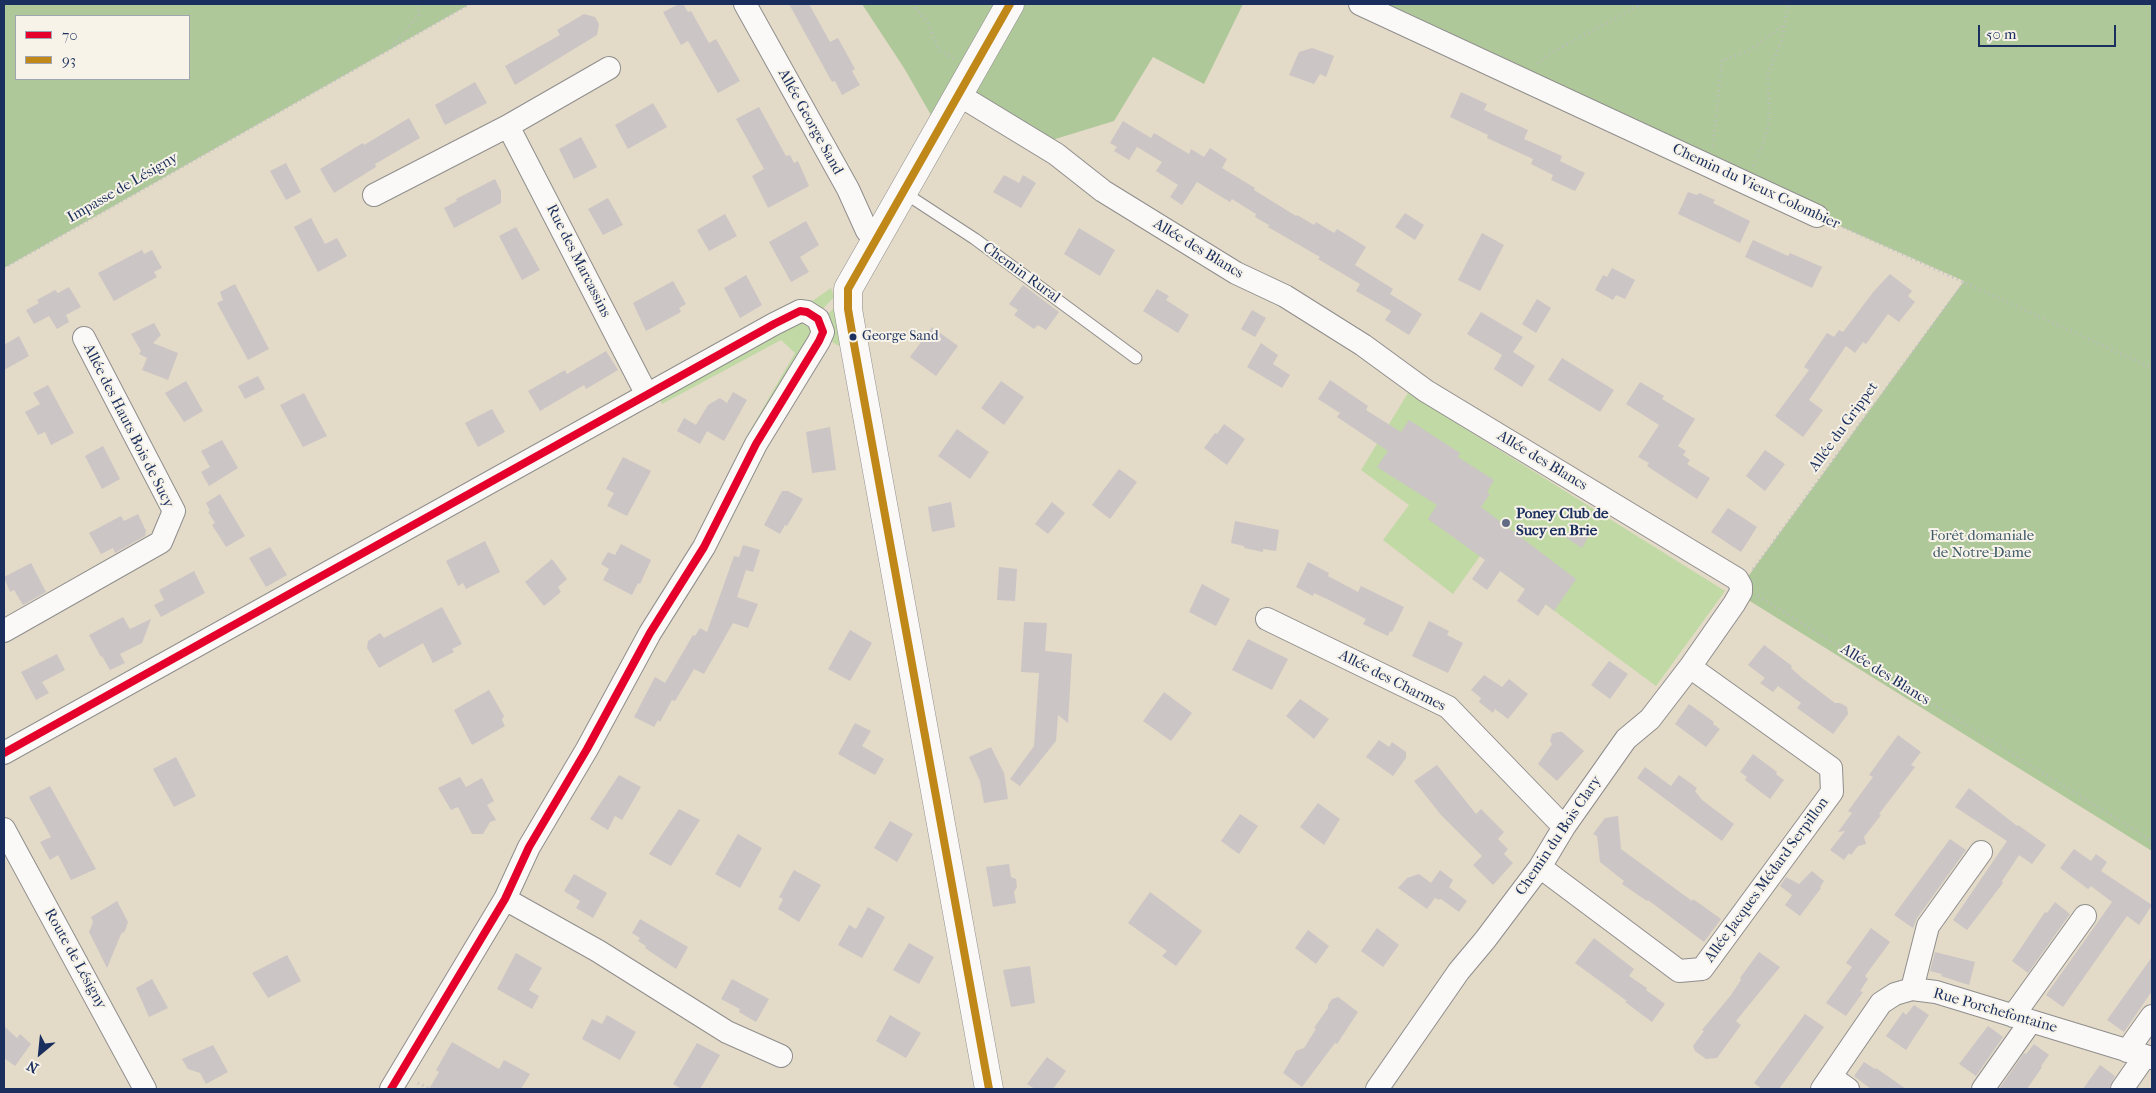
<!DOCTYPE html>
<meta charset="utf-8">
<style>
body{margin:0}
#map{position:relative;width:2156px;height:1093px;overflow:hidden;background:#e3dac8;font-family:"IM FELL French Canon",serif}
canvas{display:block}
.frame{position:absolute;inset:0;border:5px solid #1b2f5e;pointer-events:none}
.legend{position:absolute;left:15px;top:15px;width:175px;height:65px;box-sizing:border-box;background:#f7f3e8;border:1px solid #9fa5b1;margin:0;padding:6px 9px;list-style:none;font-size:15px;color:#1b2f5e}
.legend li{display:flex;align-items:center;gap:10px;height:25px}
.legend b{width:25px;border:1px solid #9fa5b1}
.north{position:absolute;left:15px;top:1028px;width:50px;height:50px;-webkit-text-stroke:4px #f7f3e8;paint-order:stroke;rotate:208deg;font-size:14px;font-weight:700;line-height:20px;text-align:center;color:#1b2f5e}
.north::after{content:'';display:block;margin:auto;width:18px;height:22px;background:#1b2f5e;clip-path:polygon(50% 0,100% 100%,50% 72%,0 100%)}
.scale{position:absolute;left:1978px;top:25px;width:138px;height:22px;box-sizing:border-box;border:2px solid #1b2f5e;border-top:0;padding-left:6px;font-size:15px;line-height:18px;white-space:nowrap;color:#1b2f5e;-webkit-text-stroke:4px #f7f3e8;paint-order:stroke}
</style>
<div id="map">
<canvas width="2156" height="1093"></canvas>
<div class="frame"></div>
<ul class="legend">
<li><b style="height:6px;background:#e4002b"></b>70</li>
<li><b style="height:6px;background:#c08818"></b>93</li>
</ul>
<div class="north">N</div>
<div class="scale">50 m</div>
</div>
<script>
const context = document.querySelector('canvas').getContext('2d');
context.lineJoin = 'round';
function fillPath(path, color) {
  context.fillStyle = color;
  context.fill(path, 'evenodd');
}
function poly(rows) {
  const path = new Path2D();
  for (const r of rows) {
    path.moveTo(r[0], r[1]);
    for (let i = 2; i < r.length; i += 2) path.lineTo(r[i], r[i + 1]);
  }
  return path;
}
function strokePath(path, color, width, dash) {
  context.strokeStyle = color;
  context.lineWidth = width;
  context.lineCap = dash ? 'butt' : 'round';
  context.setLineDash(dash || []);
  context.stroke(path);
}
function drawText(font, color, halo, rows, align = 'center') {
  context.font = font + ' "IM FELL French Canon",serif';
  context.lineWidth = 4;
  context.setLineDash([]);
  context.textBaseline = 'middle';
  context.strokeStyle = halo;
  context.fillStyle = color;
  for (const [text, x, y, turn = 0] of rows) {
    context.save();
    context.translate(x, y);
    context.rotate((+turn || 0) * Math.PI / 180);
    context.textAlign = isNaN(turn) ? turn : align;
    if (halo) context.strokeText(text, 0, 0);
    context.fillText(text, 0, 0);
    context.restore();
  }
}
fillPath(poly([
 [831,288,834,297,820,312,808,304],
 [835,307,841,345,837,345,831,341,826,316],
 [806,317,815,333,754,436,748,434,795,353,781,340,662,404,659,398],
 [1408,393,1725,591,1656,686,1480,556,1453,594,1383,540,1409,505,1361,470]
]), '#c1d9a5');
fillPath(poly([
 [4,4,470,4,4,268],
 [16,16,189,16,189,79,16,79],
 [862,4,1243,4,1204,84,1153,57,1114,121,1039,144,959,95,939,129,904,68],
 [1360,4,2152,4,2152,851,1745,598,1741,586,1964,281,1817,216]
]), '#afc89a');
fillPath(poly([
 [679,4,683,4,688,12,691,11,709,43,716,39,740,81,718,93,688,41,681,45,663,12],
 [789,4,809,4,830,42,838,38,855,69,852,71,860,85,842,95,835,81,832,82],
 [584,14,595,17,599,24,597,35,515,85,505,66,560,35,557,30],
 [1312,48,1334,56,1326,77,1320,74,1314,84,1289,75,1299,52],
 [475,82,487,103,445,125,435,105],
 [1461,92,1487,104,1484,110,1528,130,1524,139,1562,156,1560,161,1585,173,1575,191,1551,180,1553,175,1531,164,1533,159,1487,138,1488,135,1450,117],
 [653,103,667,127,628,149,615,125],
 [759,107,786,156,790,155,794,163,798,161,809,186,768,208,752,176,764,169,736,119],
 [409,118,420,138,375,164,376,167,334,193,320,169,363,143,364,145],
 [1123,121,1151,138,1154,133,1189,154,1191,149,1204,157,1210,148,1227,159,1222,168,1255,188,1254,190,1296,216,1297,215,1314,225,1316,222,1334,233,1337,229,1366,247,1355,265,1393,289,1390,294,1422,314,1409,335,1385,320,1391,311,1356,291,1360,284,1318,259,1320,257,1268,227,1269,225,1255,217,1256,214,1232,199,1230,202,1197,182,1182,205,1170,197,1178,185,1156,171,1162,162,1137,147,1129,160,1114,151,1117,147,1110,143],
 [581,137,597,167,574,179,559,149],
 [286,163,301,192,286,200,270,171],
 [1004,175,1019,183,1023,175,1036,183,1021,208,993,192],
 [495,179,501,191,501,203,454,228,444,208,457,201,456,199],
 [1688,192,1697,195,1699,193,1715,200,1713,203,1750,221,1740,243,1678,214],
 [608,198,623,225,603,235,588,209],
 [1405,213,1424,225,1415,240,1395,227],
 [725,214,737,236,709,251,697,230],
 [311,218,325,244,337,238,347,256,318,272,294,227],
 [806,221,819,245,800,257,809,272,791,282,769,242],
 [516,227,540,270,522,280,499,236],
 [1079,228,1115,250,1100,276,1064,254],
 [1482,233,1504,245,1480,291,1458,280],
 [1753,240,1788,256,1790,253,1822,267,1812,288,1745,257],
 [142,250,144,254,152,250,162,268,154,272,157,277,114,301,98,273],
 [1612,268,1635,280,1625,299,1616,295,1613,300,1595,290,1603,275,1607,277],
 [1890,274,1912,291,1908,296,1915,302,1899,322,1888,314,1866,344,1863,342,1855,353,1846,346,1809,400,1823,410,1803,437,1775,416,1809,370,1804,367,1827,333,1834,337,1839,330,1843,332,1874,291],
 [746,275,762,305,740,318,724,288],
 [673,281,686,304,679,308,681,312,646,331,633,303],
 [235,284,269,349,248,360,217,303,223,300,220,292],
 [1023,285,1059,312,1046,330,1038,325,1034,329,1014,315,1018,310,1009,304],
 [69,287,81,307,66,315,69,322,57,329,49,316,34,324,26,310,39,303,37,300,55,290,58,293],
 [1157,289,1169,296,1166,300,1189,315,1178,333,1143,311],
 [1537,299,1551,308,1536,333,1522,324],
 [1252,310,1266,318,1255,337,1241,329],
 [1481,312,1523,337,1513,352,1535,366,1522,387,1494,369,1502,355,1467,334],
 [154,323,161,335,153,343,178,353,168,380,142,370,147,358,139,354,141,351,131,334],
 [932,327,958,346,936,376,910,357],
 [19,336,29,356,4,370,4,345],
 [1261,343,1278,355,1273,364,1290,375,1282,388,1247,367],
 [606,351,618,370,586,389,584,385,540,411,528,391,565,370,567,374],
 [1562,358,1614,390,1600,412,1548,380],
 [258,376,265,389,245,399,238,386],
 [1330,380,1368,406,1366,410,1401,432,1409,420,1460,453,1458,457,1494,480,1487,492,1490,494,1481,507,1576,579,1554,611,1546,604,1538,616,1517,601,1525,589,1500,571,1487,590,1472,579,1485,560,1428,519,1437,505,1377,467,1388,451,1337,417,1340,413,1318,399],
 [186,381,203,411,184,422,165,393],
 [1001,381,1024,397,1004,425,981,408],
 [1640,382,1664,396,1662,399,1695,419,1678,446,1686,451,1683,455,1690,460,1687,464,1710,478,1697,499,1647,466,1649,463,1638,457,1659,425,1626,404],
 [48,385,74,433,51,445,45,432,38,435,25,412,40,404,33,393],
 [733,392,747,400,724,441,707,431,700,444,677,431,684,418,696,425,708,405,720,398,727,403],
 [304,393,327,436,303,447,280,405],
 [492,409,505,432,478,447,465,423],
 [1224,424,1245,439,1227,465,1204,448,1215,433,1217,434],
 [830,427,836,470,812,473,806,432],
 [957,429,989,452,970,479,938,456],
 [222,440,238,468,209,486,201,472,210,467,201,451],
 [103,446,120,479,102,489,85,456],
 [1765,450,1785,464,1765,491,1746,476],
 [623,457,651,471,627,516,607,506,614,493,606,489],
 [1119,469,1137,482,1110,519,1092,505],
 [782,491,788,491,803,499,787,526,785,525,780,534,764,525],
 [220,494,245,536,226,547,212,525,215,523,208,512,210,511,206,503],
 [951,502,955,527,932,532,928,507],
 [1052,502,1065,513,1048,534,1035,524],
 [1728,508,1757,527,1741,552,1711,532],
 [138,514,146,531,145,536,115,553,113,548,101,554,89,533,121,516,124,521],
 [1235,521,1279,530,1276,551,1263,549,1263,552,1244,548,1244,546,1231,543],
 [1575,522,1591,532,1582,548,1565,537],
 [485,541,500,572,466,589,463,583,458,586,446,561],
 [621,544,651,560,640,584,638,583,632,595,603,580,609,569,601,564,608,552,615,555],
 [743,545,760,550,753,572,746,570,737,597,758,604,748,628,733,623,704,674,694,669,675,701,672,700,660,722,658,720,654,727,634,717,655,677,665,683,693,635,695,636,700,628,707,632,734,556,739,557],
 [270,547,287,575,266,587,249,558],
 [552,559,567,579,558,587,561,592,544,606,525,582],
 [1308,562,1329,573,1328,576,1358,592,1361,586,1404,607,1392,632,1390,631,1388,636,1363,624,1366,619,1327,599,1314,593,1313,596,1296,587],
 [31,563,46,592,23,605,14,590,10,592,4,577],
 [999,567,1017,569,1015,601,997,600],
 [194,571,205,593,161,617,154,605,164,600,159,590],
 [1202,584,1230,599,1216,626,1189,612],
 [442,607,462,644,452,649,454,652,433,663,423,643,379,668,367,648,368,641,380,633,384,638],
 [123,617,130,629,151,619,142,643,120,654,125,663,110,670,102,656,101,657,89,635],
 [1429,621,1449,631,1447,635,1463,643,1448,673,1412,656],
 [1024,622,1047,623,1045,651,1072,654,1068,723,1058,715,1056,741,1020,786,1010,779,1034,746,1039,673,1021,672],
 [850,630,872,643,850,681,828,669],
 [1248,639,1288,659,1272,690,1232,670],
 [1764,645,1792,666,1791,668,1802,678,1835,703,1840,703,1847,707,1848,714,1833,734,1797,708,1801,703,1778,686,1773,692,1760,683,1765,678,1748,665],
 [57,654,65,670,42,682,49,693,36,700,21,672],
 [1609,661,1628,674,1610,699,1591,685],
 [1484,675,1502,687,1509,679,1528,694,1508,719,1495,709,1493,713,1479,702,1481,698,1471,690],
 [489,690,504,716,502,720,505,726,472,745,454,710],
 [1164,692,1192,713,1171,741,1143,721],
 [1300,699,1329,719,1314,739,1286,716],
 [1689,704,1714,722,1713,724,1720,729,1706,747,1675,724],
 [855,723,871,731,862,746,884,759,875,775,838,754],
 [1558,732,1562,732,1584,751,1557,781,1538,764,1552,744,1550,741,1552,734],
 [1898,735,1921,752,1911,765,1915,767,1879,814,1881,815,1864,837,1866,844,1858,846,1851,855,1849,853,1844,860,1830,850,1845,831,1838,832,1852,813,1848,811,1873,777,1869,775],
 [1379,740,1389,747,1392,742,1406,752,1406,758,1393,776,1366,757],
 [991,747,1004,773,1008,799,984,803,980,781,969,757],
 [1753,754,1777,772,1776,774,1784,780,1770,799,1745,780,1747,777,1740,772],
 [176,757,196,796,174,807,153,769],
 [1437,765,1476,814,1481,809,1504,832,1498,839,1508,849,1504,854,1513,863,1493,885,1473,865,1482,856,1441,815,1414,781],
 [1645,767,1671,786,1679,775,1697,788,1695,791,1702,800,1734,824,1722,841,1637,778],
 [619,775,641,787,622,820,615,816,608,830,590,819],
 [460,777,466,787,482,778,494,801,487,805,496,820,490,822,483,834,472,834,458,807,451,810,438,788],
 [50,786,96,869,71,880,58,855,50,860,40,842,51,837,29,797],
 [1969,788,2017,826,2018,825,2046,845,2032,864,2019,855,2002,881,2003,883,1967,930,1953,920,2007,841,1955,807],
 [1318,803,1340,819,1324,845,1300,827],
 [679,809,700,820,671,866,649,854],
 [1240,814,1258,826,1239,854,1221,841],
 [1618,816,1621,849,1692,901,1693,899,1721,919,1704,942,1648,900,1647,901,1622,884,1624,881,1600,862,1597,836,1593,834,1605,818],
 [890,821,913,834,897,862,874,848],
 [738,834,762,848,740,888,715,874],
 [1950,839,1966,850,1917,918,1913,928,1894,915],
 [2074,849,2091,861,2096,854,2107,862,2101,871,2152,905,2139,925,2127,916,2063,1007,2046,995,2112,902,2091,886,2088,889,2060,868],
 [1009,864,1011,877,1016,879,1017,887,1014,892,1016,903,993,907,986,867],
 [794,870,821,885,799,922,778,909,783,899,779,897],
 [1440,870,1453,880,1449,887,1467,901,1459,912,1441,899,1439,900,1435,898,1427,909,1398,888,1407,878,1419,874,1431,883],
 [1812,871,1824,881,1820,887,1821,888,1800,916,1785,905,1792,895,1780,886,1786,877,1799,884],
 [574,874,607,893,593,918,576,908,580,901,564,891],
 [1150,892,1202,931,1176,966,1162,956,1167,951,1128,923],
 [117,901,128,922,125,931,121,934,107,968,89,932,93,922,91,917],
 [2055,902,2070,914,2028,973,2012,961,2045,912,2047,913],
 [868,907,885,917,862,958,838,945,849,925,856,929],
 [640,919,688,947,676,969,645,948,646,946,638,941,640,938,632,933],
 [1377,928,1399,945,1383,967,1361,951],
 [1871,928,1890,942,1865,976,1868,979,1860,991,1863,992,1846,1016,1826,1003,1852,967,1846,963],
 [1308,930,1329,946,1316,964,1295,948],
 [1594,938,1634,969,1629,976,1647,988,1646,990,1665,1004,1652,1022,1625,1002,1627,1001,1575,963],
 [909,943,934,957,919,984,893,970],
 [1759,952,1780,967,1736,1021,1741,1025,1717,1058,1706,1059,1695,1051,1693,1046,1704,1031,1702,1030,1731,995,1741,980,1740,978],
 [1935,952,1975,962,1969,985,1941,976,1942,974,1930,971],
 [516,953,542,968,529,990,539,996,532,1009,497,989],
 [287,955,301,981,268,998,252,973],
 [2152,957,2152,991,2124,1032,2107,1020],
 [1030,966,1035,1003,1011,1007,1003,970],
 [152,979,168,1008,149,1017,136,988],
 [732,979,769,999,756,1022,739,1012,740,1009,721,999],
 [1338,997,1358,1012,1337,1044,1335,1043,1302,1087,1283,1073,1296,1051,1304,1048,1316,1029,1314,1028,1328,1008,1328,1005,1332,999],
 [1914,1005,1929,1015,1906,1050,1886,1036,1903,1012,1906,1015],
 [1805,1014,1824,1027,1779,1089,1762,1089,1754,1083],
 [607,1015,636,1032,620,1060,582,1039,592,1019,602,1024],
 [890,1015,921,1033,906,1058,876,1041],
 [4,1026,17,1038,20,1034,31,1044,15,1066,4,1058],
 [1988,1026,2003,1037,1976,1076,1959,1064],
 [452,1042,499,1069,504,1060,530,1074,521,1089,429,1089,439,1072,436,1070],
 [697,1043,720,1055,700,1089,682,1089,673,1084],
 [2034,1044,2049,1055,2041,1066,2042,1067,2027,1089,1999,1089,2024,1053,2026,1054],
 [213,1045,228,1072,206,1084,200,1073,188,1069,182,1059],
 [1047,1057,1066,1071,1053,1089,1035,1089,1027,1084],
 [1864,1062,1875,1069,1876,1068,1906,1089,1871,1089,1854,1076],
 [2100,1065,2115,1076,2109,1089,2083,1089]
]), '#cbc5c5');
const lane = poly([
 [903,192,975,239,1136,358]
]);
const street = poly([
 [745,4,848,189,867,231,878,236],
 [1360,4,1817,216],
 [959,95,1056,154,1103,191,1236,273,1285,296,1363,345,1426,391,1737,579,1741,586,1741,592,1734,604,1690,667,1650,719,1626,739,1564,827,1540,867,1485,940,1459,971,1377,1089],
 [508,126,647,395],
 [374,195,508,126,609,68],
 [1267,619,1448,707,1564,827],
 [4,631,161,542,174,511,84,338],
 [4,753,774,324,800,311,807,312,818,319,823,332,819,341,756,444,704,547,650,633,587,749,529,847,505,899,391,1089],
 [4,829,145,1089],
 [1540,867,1679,971,1702,969,1832,792,1831,768,1690,667],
 [505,899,598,951,727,1032,781,1056],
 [1912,989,1928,926,1981,852],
 [2013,1016,2085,916],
 [2127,1051,2152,1016],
 [1831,1077,1848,1089],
 [1822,1089,1881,1003,1895,994,1912,989,1936,992,2152,1058],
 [1983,1089,2031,1021],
 [2122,1089,2145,1056]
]);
const secondary = poly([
 [989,1089,854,344,848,309,848,289,1010,4]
]);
strokePath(lane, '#8f8e8d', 13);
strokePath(street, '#8f8e8d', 24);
strokePath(secondary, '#8f8e8d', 29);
strokePath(poly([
 [912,4,927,21,939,50,954,59],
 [393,46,419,15,418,4],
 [1538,64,1547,55,1642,4],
 [1713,146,1722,60,1750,50,1784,25],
 [1753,166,1761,149,1769,123,1768,73,1782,40,1788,4],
 [1834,223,2152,368],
 [4,268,470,4],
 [1753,569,1965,281],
 [1758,596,2152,841],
 [418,1083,430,1089]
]), '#bebec0', 3, [1, 4]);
strokePath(lane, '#fbf9f7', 11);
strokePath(street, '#fbf9f7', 22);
strokePath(secondary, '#fbf9f7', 28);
strokePath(poly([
 [4,753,774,324,800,311,807,312,818,319,823,332,819,341,756,444,704,547,650,633,587,749,529,847,505,899,391,1089]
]), '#e4002b', 8);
strokePath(poly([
 [989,1089,854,344,848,309,848,289,1010,4]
]), '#c08818', 8);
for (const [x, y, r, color] of [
 [853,337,4.5,"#1b2f5e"],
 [1506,523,5,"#616b83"]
]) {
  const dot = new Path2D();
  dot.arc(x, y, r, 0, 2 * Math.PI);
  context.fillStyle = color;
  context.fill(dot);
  strokePath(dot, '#f7f3e8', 2);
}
drawText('14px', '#1b2f5e', '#f7f3e8', [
 ["George Sand",862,337]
], 'left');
drawText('15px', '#1b2f5e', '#f7f3e8', [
 ["Allée George Sand",810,122,61],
 ["Chemin du Vieux Colombier",1756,187,25],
 ["Impasse de Lésigny",123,188,-30],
 ["Allée des Blancs",1198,249,31],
 ["Rue des Marcassins",578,261,63],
 ["Chemin Rural",1021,273,36],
 ["Allée des Hauts Bois de Sucy",128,426,63],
 ["Allée du Grippet",1844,427,-54],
 ["Allée des Blancs",1542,461,31],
 ["Allée des Blancs",1885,675,32],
 ["Allée des Charmes",1392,681,27],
 ["Chemin du Bois Clary",1559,836,-56],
 ["Allée Jacques Médard Serpillon",1767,880,-54],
 ["Route de Lésigny",75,959,61],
 ["Rue Porchefontaine",1995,1011,16]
]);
drawText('bold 15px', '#1b2f5e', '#f7f3e8', [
 ["Poney Club de",1516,514],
 ["Sucy en Brie",1516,531]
], 'left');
drawText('15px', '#3e5a69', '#f7f3e8', [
 ["Forêt domaniale",1982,536],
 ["de Notre-Dame",1982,553]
]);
</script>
